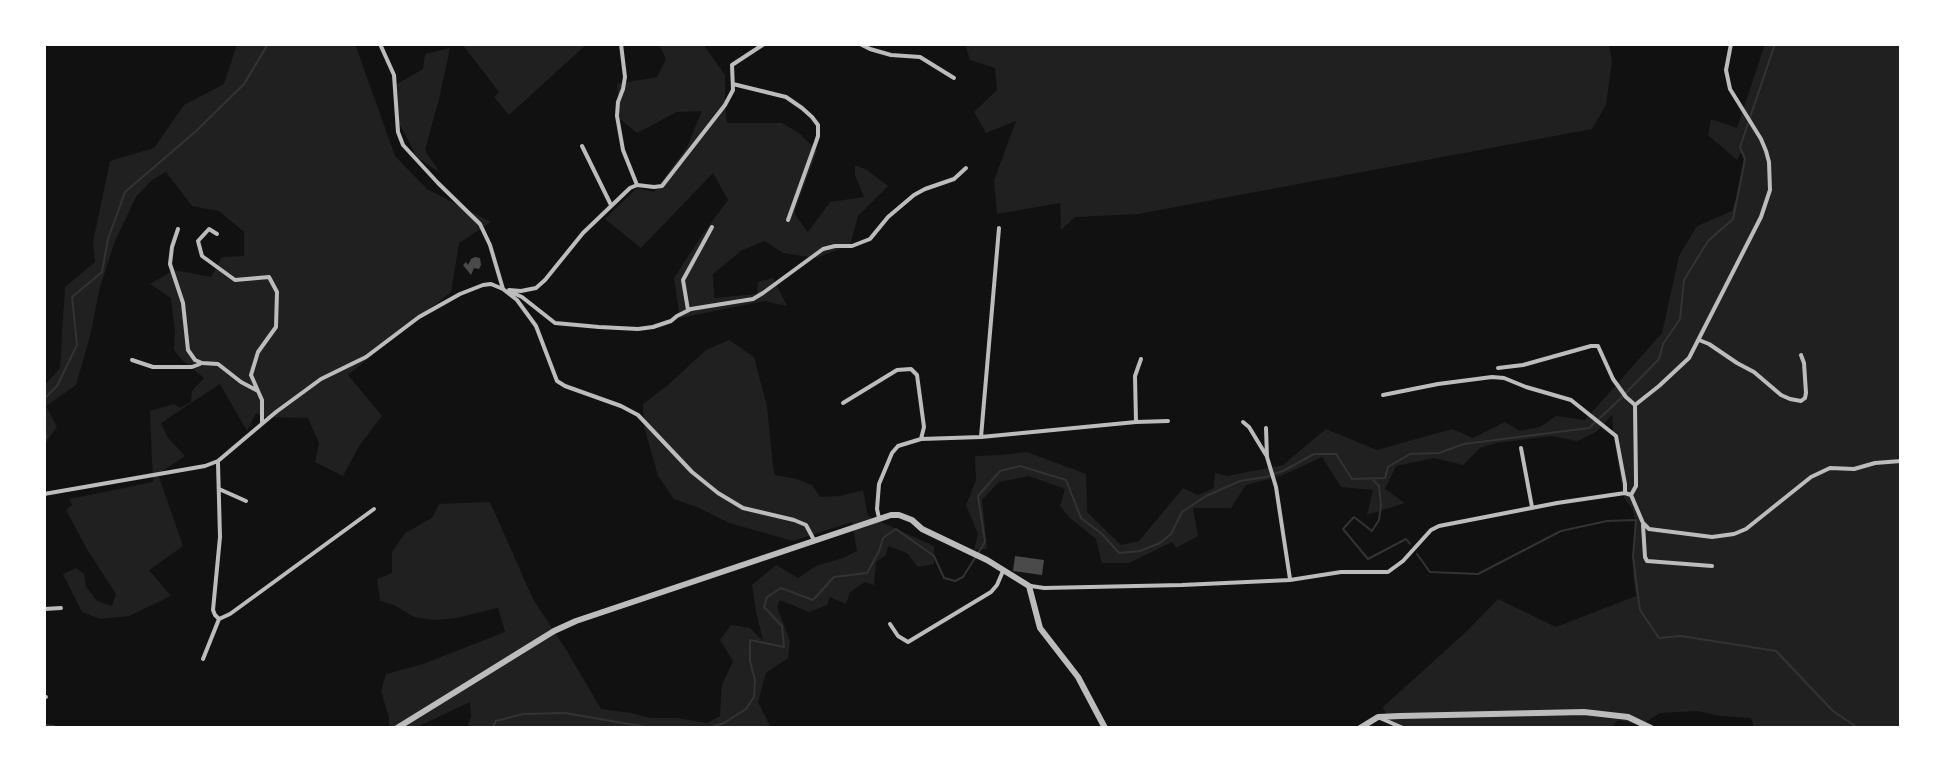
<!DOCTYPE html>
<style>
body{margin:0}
#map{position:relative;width:1945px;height:772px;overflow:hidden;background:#111;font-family:"DejaVu Sans",sans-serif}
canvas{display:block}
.frame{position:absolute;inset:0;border:46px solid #fff;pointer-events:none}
</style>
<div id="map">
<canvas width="1945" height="772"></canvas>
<div class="frame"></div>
</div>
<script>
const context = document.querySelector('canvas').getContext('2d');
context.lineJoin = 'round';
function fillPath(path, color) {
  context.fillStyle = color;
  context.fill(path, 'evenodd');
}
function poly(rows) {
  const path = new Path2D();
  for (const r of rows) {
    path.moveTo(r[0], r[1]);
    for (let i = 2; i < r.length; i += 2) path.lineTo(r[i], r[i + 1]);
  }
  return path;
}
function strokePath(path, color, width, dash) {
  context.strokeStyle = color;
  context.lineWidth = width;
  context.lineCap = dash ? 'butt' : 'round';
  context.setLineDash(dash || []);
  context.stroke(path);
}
fillPath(poly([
 [237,44,355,44,395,156,427,189,491,222,459,243,451,292,348,375,382,416,359,446,343,476,315,462,319,443,308,418,263,417,256,413,247,431,220,384,161,423,168,438,185,456,158,474,183,546,149,570,171,596,129,616,100,619,82,612,63,574,76,568,84,574,86,587,97,601,112,606,116,594,88,551,66,510,72,505,69,499,153,482,150,411,174,404,180,408,191,402,192,391,204,378,182,360,174,350,175,332,171,298,150,284,174,270,211,277,222,257,244,256,244,232,219,211,192,206,166,172,152,180,136,197,115,241,100,287,90,336,76,385,46,406,57,427,44,445,44,386,60,368,65,287,95,262,93,242,110,161,154,148,184,105,224,84],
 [462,44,587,44,509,115,494,97,499,92],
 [659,44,703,44,725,75,725,105,727,123,782,123,799,133,817,151,795,210,795,215,808,232,830,202,864,197,855,175,855,165,867,170,888,186,858,216,850,245,816,258,783,253,765,241,742,250,713,274,714,298,757,294,758,282,773,278,787,306,764,301,680,318,674,278,700,238,728,200,713,173,641,248,605,219,637,188,654,192,687,147,702,111,677,112,637,133,620,119,617,84,657,77,666,59],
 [965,44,1609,44,1612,61,1606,105,1592,129,1138,214,1075,217,1061,230,1060,203,997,214,994,181,1016,121,986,133,974,112,997,90,995,68,970,60],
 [1765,44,1901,44,1901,728,1754,728,1751,718,1721,716,1697,711,1660,713,1641,725,1618,720,1611,728,1393,728,1383,707,1468,630,1498,599,1556,627,1636,596,1633,576,1635,520,1632,508,1624,498,1614,439,1612,415,1596,432,1577,441,1551,436,1496,443,1480,448,1463,465,1434,458,1396,466,1385,489,1405,503,1367,515,1373,490,1341,487,1322,457,1281,476,1246,485,1231,508,1193,508,1198,536,1176,548,1172,542,1129,563,1102,563,1096,539,1070,518,1060,506,1065,489,1029,476,999,482,982,500,987,549,974,550,978,534,966,505,976,480,975,456,1001,455,1027,452,1086,474,1087,512,1121,545,1139,541,1183,488,1198,495,1214,488,1215,473,1227,476,1283,465,1326,429,1377,450,1452,429,1473,438,1505,422,1520,431,1540,427,1556,416,1585,420,1662,333,1679,256,1697,226,1732,211,1735,201,1737,203,1744,157,1741,152,1737,160,1708,135,1711,119,1737,128],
 [450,48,439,99,425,150,440,173,417,157,399,123,397,84,423,69,425,54],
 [729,340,754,357,767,406,773,466,775,475,797,479,812,485,820,497,840,496,863,490,868,516,934,546,934,564,918,567,907,553,888,546,886,555,876,562,874,585,865,582,850,592,846,604,830,597,827,605,809,612,780,600,777,607,790,641,788,658,766,673,758,702,771,728,467,728,471,716,470,702,415,728,389,728,389,718,381,691,386,674,423,664,505,632,498,608,456,618,434,620,414,617,394,605,380,601,377,579,392,573,392,552,405,533,432,518,439,504,490,502,533,599,567,651,601,709,631,713,650,718,677,718,707,723,720,716,722,685,733,661,720,640,731,625,750,628,763,641,756,611,752,585,776,565,798,578,816,566,843,558,857,551,852,522,793,541,729,523,697,507,674,499,658,476,644,426,643,404,668,385,706,350]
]), '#202020');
strokePath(poly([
 [44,399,57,386,77,345,72,297,102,272,108,239,125,192,195,132,244,84,268,44],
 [44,431,47,437,44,439],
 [1373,480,1379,486,1381,505,1379,520,1372,531,1354,517,1343,529,1368,559,1406,539,1410,544],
 [1417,554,1430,572,1478,574,1561,531,1607,521,1636,520,1633,557,1640,610,1659,638,1681,636,1776,651,1833,711,1858,728],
 [44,725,54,726,53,728],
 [492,728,496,721,523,714,565,713,652,728],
 [708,728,724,723,746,709,754,697,755,680,750,661,750,640,784,647,782,626,764,607,767,597,781,588,813,600,834,577,867,573,879,551,883,538,896,529,934,556,944,578,955,581,963,577,985,542,978,496,1000,471,1020,466,1066,480,1081,518,1102,534,1119,553,1140,551,1160,543,1171,534,1182,512,1206,496,1240,481,1266,477,1285,470,1314,454,1336,454,1352,479,1385,478,1388,467,1410,454,1439,453,1464,444,1589,428,1617,402,1659,359,1663,344,1680,319,1684,280,1708,241,1733,219,1745,159,1740,147,1775,44]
]), '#333', 2);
fillPath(poly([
 [475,257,480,258,481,265,479,269,474,268,471,275,463,265,466,262,468,265,471,259],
 [1015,556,1044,560,1042,575,1013,571]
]), '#4a4a4a');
strokePath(poly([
 [380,44,394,75,398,132,403,145,438,183,480,224,490,245,503,289],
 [621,44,625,77,623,89,618,102,617,116,623,150,637,185],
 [860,44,870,49,891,55,920,57,954,78],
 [733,84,786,97,802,108,812,117,818,125,818,136,816,142,788,220],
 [582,146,611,205],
 [178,229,172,247,170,264,183,303,188,350,195,360,202,363,218,364,241,382,258,391,262,400,262,423],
 [217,234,209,229,198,241,202,256,235,280,269,277,277,292,276,327,258,352,251,375,258,391],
 [509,290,521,291,536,288,545,280,583,233,630,188,637,185,654,187,662,186,725,105,733,90,732,65,764,44],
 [509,291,522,297,555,323,599,327,638,329,653,327,671,321,677,316,691,309,753,299,763,293,823,249,835,246,852,246,870,239,888,217,914,195,925,189,954,179,966,168],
 [688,310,683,280,712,227],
 [1699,340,1709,344,1737,363,1754,372,1781,395,1790,399,1801,401,1805,398,1806,393,1804,363,1801,355],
 [132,360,153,367,192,367,200,364],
 [1498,368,1523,365,1591,346,1598,346,1613,379,1626,397,1635,405],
 [1383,395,1438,384,1492,377,1504,378,1526,387,1571,400,1616,436,1625,484,1625,493],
 [843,403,897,370,911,369,917,375,924,427,921,439,898,446,892,453,879,484,877,509,879,518],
 [1136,422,1135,376,1141,359],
 [1243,422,1249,427,1266,455],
 [1266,428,1267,457,1276,487,1290,579],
 [981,437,1136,422,1168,421],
 [921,439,981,437,999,228],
 [1521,448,1532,507],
 [218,463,220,537,213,610,215,615,219,619,230,614,374,509],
 [219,489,246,501],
 [44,494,205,466,218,461,276,412,321,379,366,357,419,317,460,294,483,285,491,284,503,289,517,300,536,326,557,381,565,386,621,406,638,415,692,472,718,493,743,508,794,520,806,525,814,540],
 [1631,495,1643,523,1649,529,1712,537,1734,534,1746,529,1811,477,1830,468,1854,469,1875,463,1901,461],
 [1643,525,1645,557,1647,561,1712,566],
 [1031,586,1044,588,1182,585,1290,580,1341,572,1388,572,1403,561,1431,530,1439,526,1557,503,1625,493,1631,495,1636,486,1636,479,1635,405,1659,386,1689,358,1761,217,1770,190,1769,162,1766,151,1761,139,1730,89,1726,70,1731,44],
 [44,609,61,608],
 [890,624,898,636,908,642,991,592,997,585,1003,571],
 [203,659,219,619],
 [44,697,46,697],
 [1380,718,1403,728]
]), '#bcbcbc', 4);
strokePath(poly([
 [397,728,554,631,576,621,891,515,899,515,912,520,922,529,987,560,1029,586,1040,628,1078,677,1105,728],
 [1360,728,1378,717,1400,716,1584,712,1628,717,1651,728]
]), '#bcbcbc', 6);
</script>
